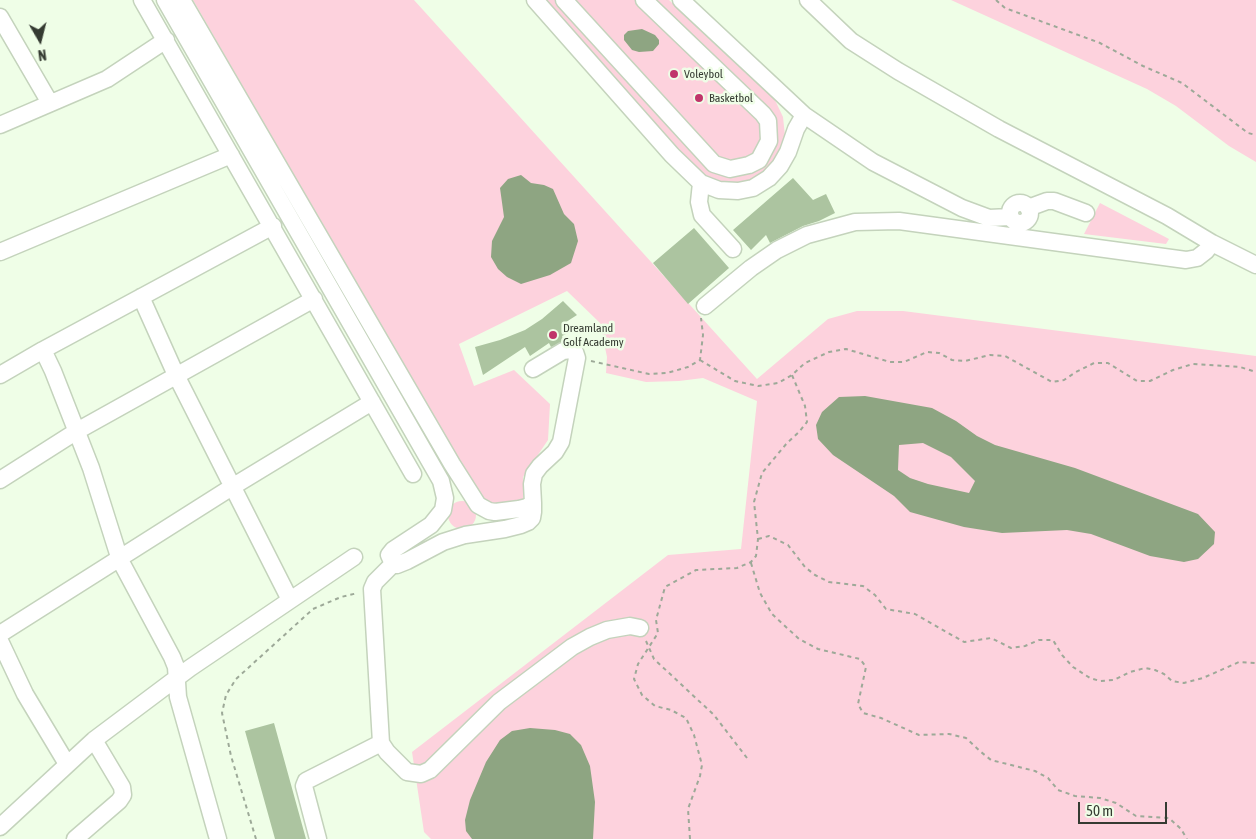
<!DOCTYPE html>
<style>
body{margin:0}
#map{position:relative;width:1256px;height:839px;overflow:hidden;background:#effee7;font-family:"Asap Condensed",sans-serif}
canvas{display:block}
.north{position:absolute;left:15px;top:15px;width:50px;height:50px;-webkit-text-stroke:4px #effee7;paint-order:stroke;rotate:172deg;font-size:14px;font-weight:700;line-height:20px;text-align:center;color:#353b32}
.north::after{content:'';display:block;margin:auto;width:18px;height:22px;background:#353b32;clip-path:polygon(50% 0,100% 100%,50% 72%,0 100%)}
.scale{position:absolute;left:1078px;top:802px;width:89px;height:22px;box-sizing:border-box;border:2px solid #353b32;border-top:0;padding-left:6px;font-size:15px;line-height:18px;white-space:nowrap;color:#353b32;-webkit-text-stroke:4px #effee7;paint-order:stroke}
</style>
<div id="map">
<canvas width="1256" height="839"></canvas>
<div class="north">N</div>
<div class="scale">50 m</div>
</div>
<script>
const context = document.querySelector('canvas').getContext('2d');
context.lineJoin = 'round';
function fillPath(path, color) {
  context.fillStyle = color;
  context.fill(path, 'evenodd');
}
function poly(rows) {
  const path = new Path2D();
  for (const r of rows) {
    if (r.length === 3) {
      path.moveTo(r[0] + r[2], r[1]);
      path.arc(r[0], r[1], r[2], 0, 2 * Math.PI);
      continue;
    }
    path.moveTo(r[0], r[1]);
    for (let i = 2; i < r.length; i += 2) path.lineTo(r[i], r[i + 1]);
  }
  return path;
}
function strokePath(path, color, width, dash) {
  context.strokeStyle = color;
  context.lineWidth = width;
  context.lineCap = dash ? 'butt' : 'round';
  context.setLineDash(dash || []);
  context.stroke(path);
}
function drawText(font, color, halo, rows, align = 'center') {
  context.font = font + ' "Asap Condensed",sans-serif';
  context.lineWidth = 5;
  context.setLineDash([]);
  context.textBaseline = 'middle';
  context.strokeStyle = halo;
  context.fillStyle = color;
  for (const [text, x, y, turn = 0] of rows) {
    context.save();
    context.translate(x, y);
    context.rotate((+turn || 0) * Math.PI / 180);
    context.textAlign = isNaN(turn) ? turn : align;
    if (halo) context.strokeText(text, 0, 0);
    context.fillText(text, 0, 0);
    context.restore();
  }
}
fillPath(poly([
 [193,0,414,0,757,379,828,319,857,311,903,311,1256,356,1256,839,431,839,424,832,412,752,668,555,741,549,757,401,703,378,679,381,646,382,606,373,607,357,600,323,567,291,459,344,474,386,514,370,550,404,548,440,523,477,523,502,490,507,471,484],
 [541,0,669,0,775,100,783,117,785,136,781,155,769,171,750,183,731,185,716,182,690,164],
 [951,0,1256,0,1256,162,1229,146,1176,106,1147,89],
 [1100,203,1169,239,1166,244,1084,234],
 [462,515,14]
]), '#fdd2dd');
fillPath(poly([
 [642,29,655,35,659,40,659,44,653,51,639,52,632,50,624,40,624,35,628,31],
 [521,175,531,183,544,185,553,189,564,214,574,224,578,241,571,263,550,275,521,284,507,277,498,269,491,257,492,241,504,217,500,188,508,179],
 [865,396,932,408,956,421,977,436,995,445,1075,468,1198,514,1215,532,1214,544,1198,559,1184,562,1150,556,1091,534,1067,530,1002,533,964,527,910,512,894,496,833,455,818,439,816,425,822,412,839,397],
 [923,443,951,457,975,481,969,493,928,484,910,478,898,470,899,445],
 [530,728,555,730,570,734,581,745,590,766,595,802,593,839,472,839,466,831,465,820,470,800,486,762,500,740,512,731]
]), '#8ea582');
fillPath(poly([
 [793,178,813,200,826,194,835,213,819,221,803,226,770,243,766,235,751,250,733,230],
 [694,228,729,268,688,304,653,263],
 [563,301,577,315,563,324,568,333,562,336,564,341,551,347,549,343,530,356,525,347,483,375,475,347,500,340,525,330,542,319],
 [274,723,306,839,275,839,245,731]
]), '#acc4a0');
const minor = poly([
 [142,0,413,474],
 [165,0,441,481,445,498,443,510,431,525,393,550,389,555,393,564,397,565,407,561,443,542,465,535,505,529,521,525,528,522,532,518,533,512,533,503,527,507,519,509,495,512,489,511,478,505,452,464,182,0],
 [535,0,672,155,701,183,719,190,738,191,753,188,769,178,780,166,788,152,796,129,804,115],
 [564,0,714,164,730,169,749,165,759,160,769,141,768,121,763,114,644,0],
 [681,0,804,115,873,162,962,208,989,218,1010,217],
 [808,0,851,41,898,71,999,129,1167,216,1212,243,1256,265],
 [0,17,50,103],
 [0,125,107,79,166,40],
 [701,183,699,202,702,215,733,249],
 [1020,213,10],
 [1028,208,1047,201,1054,201,1086,213],
 [0,252,231,155],
 [141,297,176,375,290,600],
 [705,306,751,268,777,250,807,235,855,222,899,221,1186,260,1197,258,1206,251,1212,243],
 [43,350,53,371,91,468,120,560,172,657,176,667,178,697,218,839],
 [0,375,43,350,273,226],
 [0,480,77,431,314,299],
 [533,503,532,484,534,474,540,466,555,452,561,442,577,358,575,352,570,350,563,351,533,369],
 [393,564,375,582,372,589,381,743,387,752,407,772,421,774,430,770,499,702,572,647,590,637,607,630,630,626,640,628],
 [0,634,232,487,372,402],
 [0,641,25,694,67,764],
 [0,827,94,740,190,668,354,557],
 [75,839,119,801,123,795,122,787,94,740],
 [318,839,304,786,306,781,381,743]
]);
strokePath(minor, '#c4d3bc', 19);
strokePath(poly([
 [996,0,1005,8,1100,43,1143,66,1182,83,1248,133,1256,135],
 [700,360,735,381,758,386,778,383,792,375,805,363,829,352,846,349,890,362,904,362,927,352,939,353,952,360,965,361,990,355,1005,356,1052,382,1064,380,1076,372,1094,363,1108,363,1137,381,1150,381,1173,370,1193,364,1240,367,1256,372],
 [591,361,649,374,667,373,688,367,700,360,703,335,701,318],
 [758,539,769,536,788,545,805,567,815,575,829,582,863,586,875,595,886,609,915,614,964,642,991,638,1011,648,1025,646,1039,640,1053,640,1062,655,1073,667,1090,678,1100,681,1114,680,1130,672,1145,668,1155,670,1164,674,1172,681,1184,683,1203,678,1239,662,1256,663],
 [751,563,760,593,772,614,799,639,818,649,860,659,866,667,858,704,863,713,881,718,919,735,949,734,966,738,981,752,991,760,1035,771,1048,778,1058,790,1075,796,1100,798,1116,803,1136,816,1169,818,1181,829,1187,839],
 [646,641,654,659,714,715,747,758],
 [256,839,231,756,222,713,226,695,236,679,313,609,341,597,358,593],
 [690,839,688,809,700,776,702,765,694,735,686,718,671,710,655,706,642,695,634,679,638,664,658,633,656,620,665,587,696,570,737,568,751,562,756,556,758,539,754,502,762,473,787,443,799,432,807,422,805,406,792,375]
]), '#9da998', 2, [4, 4]);
strokePath(minor, '#fff', 16);
for (const [x, y, r, color] of [
 [674,74,5,"#c0346a"],
 [699,98,5,"#c0346a"],
 [553,335,5,"#c0346a"]
]) {
  const dot = new Path2D();
  dot.arc(x, y, r, 0, 2 * Math.PI);
  context.fillStyle = color;
  context.fill(dot);
  strokePath(dot, '#effee7', 2);
}
drawText('12px', '#353b32', '#effee7', [
 ["Voleybol",684,74],
 ["Basketbol",709,98],
 ["Dreamland",563,328],
 ["Golf Academy",563,342]
], 'left');
</script>
